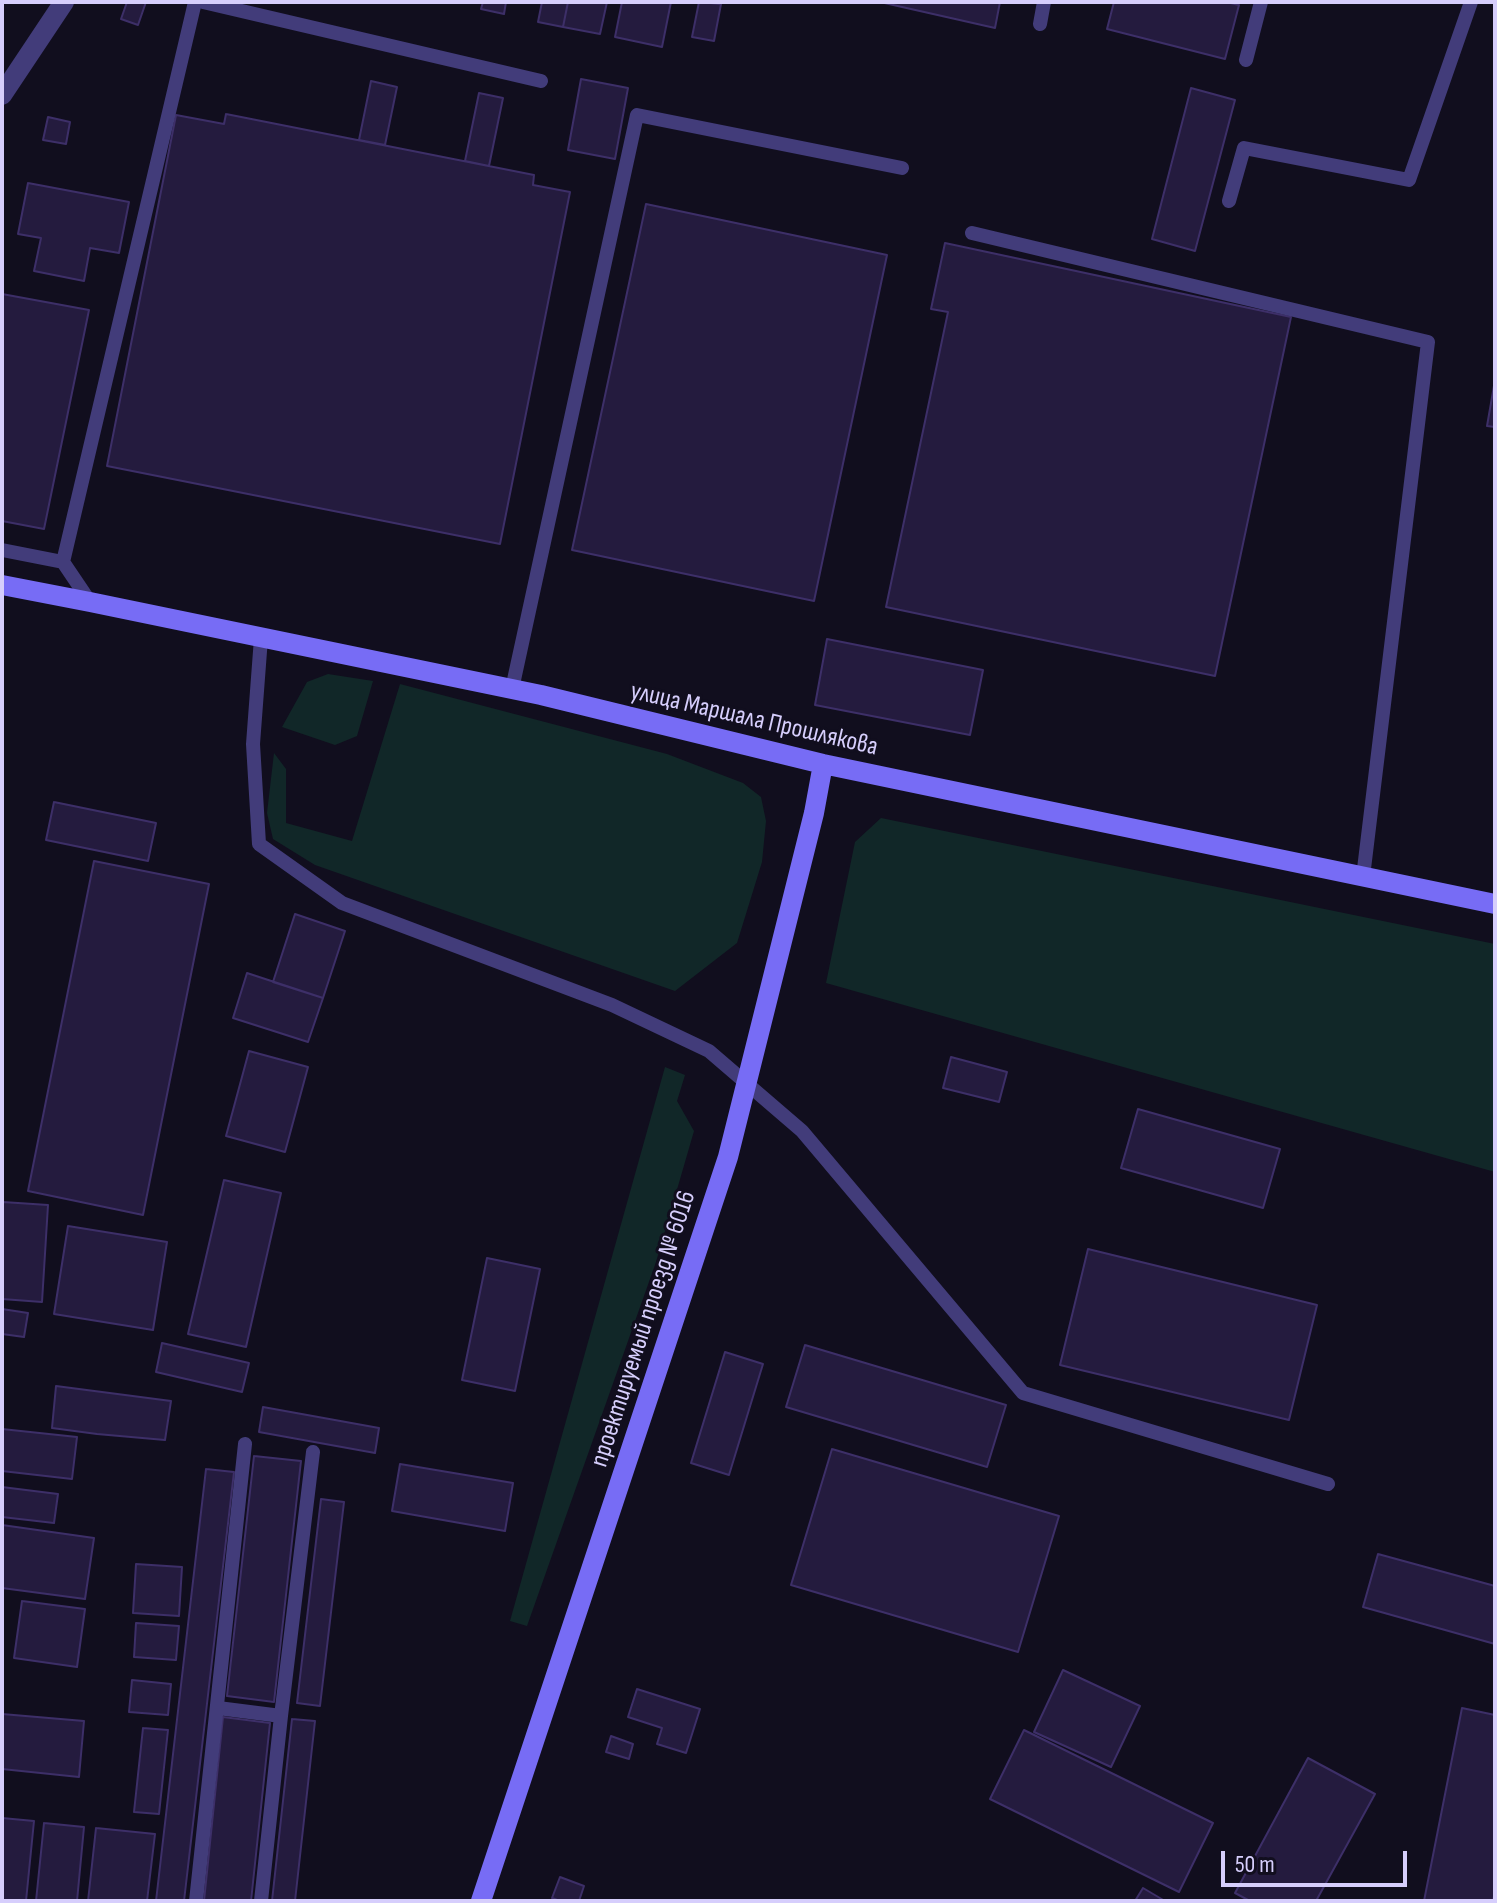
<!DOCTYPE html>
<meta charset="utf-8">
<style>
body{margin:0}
#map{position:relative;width:1497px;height:1903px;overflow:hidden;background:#110e1e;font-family:"Sofia Sans Condensed",sans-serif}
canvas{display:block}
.frame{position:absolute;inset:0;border:4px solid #d6cefc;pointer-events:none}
.scale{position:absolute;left:1221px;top:1851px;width:186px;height:36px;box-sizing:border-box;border:4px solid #d6cefc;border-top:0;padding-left:10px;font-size:24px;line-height:28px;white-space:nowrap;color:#d6cefc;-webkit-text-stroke:6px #110e1e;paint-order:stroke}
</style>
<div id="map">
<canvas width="1497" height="1903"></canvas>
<div class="frame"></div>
<div class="scale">50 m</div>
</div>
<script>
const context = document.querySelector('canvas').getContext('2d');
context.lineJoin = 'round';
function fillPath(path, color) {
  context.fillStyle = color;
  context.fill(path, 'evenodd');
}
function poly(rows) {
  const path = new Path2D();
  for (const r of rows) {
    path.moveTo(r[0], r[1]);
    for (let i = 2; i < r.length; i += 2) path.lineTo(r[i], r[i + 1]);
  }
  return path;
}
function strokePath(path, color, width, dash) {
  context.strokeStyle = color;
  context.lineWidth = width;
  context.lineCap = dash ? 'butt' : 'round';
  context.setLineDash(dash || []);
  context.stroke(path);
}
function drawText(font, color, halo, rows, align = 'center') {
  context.font = font + ' "Sofia Sans Condensed",sans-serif';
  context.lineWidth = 6;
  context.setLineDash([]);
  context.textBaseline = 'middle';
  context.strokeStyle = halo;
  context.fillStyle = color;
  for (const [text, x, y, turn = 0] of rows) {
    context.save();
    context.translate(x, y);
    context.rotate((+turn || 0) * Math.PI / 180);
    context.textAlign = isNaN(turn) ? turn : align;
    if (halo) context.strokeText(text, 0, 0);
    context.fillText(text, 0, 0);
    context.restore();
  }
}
fillPath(poly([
 [328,674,373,681,357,736,335,745,282,727,307,682],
 [400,684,667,754,743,783,761,797,766,821,762,862,737,943,675,991,315,865,273,839,267,813,274,753,286,769,286,823,352,841],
 [881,818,1495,944,1495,1172,826,983,855,842],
 [665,1067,685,1075,677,1101,694,1131,656,1262,527,1626,510,1621]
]), '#112728');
const building = poly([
 [127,2,146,2,138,25,121,19,127,2],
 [483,2,506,2,504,14,481,9,483,2],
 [542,2,568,2,563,27,538,22,542,2],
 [568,2,607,2,600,34,563,27,568,2],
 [622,2,671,2,662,47,615,37,622,2],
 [699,2,721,4,714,41,692,37,699,2],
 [880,2,1000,2,995,28,880,2],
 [1114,2,1226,2,1239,5,1225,59,1107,29,1114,2],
 [581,79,628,88,615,159,568,150,581,79],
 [371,81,397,87,385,145,359,140,371,81],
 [1191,88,1235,100,1195,251,1152,239,1191,88],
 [479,93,503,98,489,166,465,161,479,93],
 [226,114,534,175,533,185,570,192,500,544,107,466,176,115,224,124,226,114],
 [48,117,70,122,66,144,43,140,48,117],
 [28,183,129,202,119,253,90,248,84,281,34,271,41,238,18,234,28,183],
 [646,204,887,255,814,601,572,550,646,204],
 [945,243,1291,317,1215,676,886,607,948,312,931,309,945,243],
 [2,294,89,310,44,529,2,521,2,294],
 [1495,380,1495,427,1487,426,1495,380],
 [827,639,983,670,970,735,815,705,827,639],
 [54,802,156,823,148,861,46,840,54,802],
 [94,861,209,884,143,1215,28,1191,94,861],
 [295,914,345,931,323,998,273,982,295,914],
 [247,973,323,998,308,1042,233,1018,247,973],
 [249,1051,308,1067,285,1152,226,1136,249,1051],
 [951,1057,1007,1072,999,1102,943,1088,951,1057],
 [1138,1109,1280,1149,1263,1208,1121,1168,1138,1109],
 [224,1180,281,1193,246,1347,188,1334,224,1180],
 [3,1202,48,1205,42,1302,2,1299,3,1202],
 [68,1226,167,1242,153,1330,54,1314,68,1226],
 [1088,1249,1317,1305,1289,1420,1060,1365,1088,1249],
 [487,1258,540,1269,515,1391,462,1380,487,1258],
 [2,1309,28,1313,24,1337,2,1334,2,1309],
 [162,1343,249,1363,242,1392,156,1372,162,1343],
 [805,1345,1006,1405,987,1467,786,1407,805,1345],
 [725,1352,763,1364,729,1475,691,1463,725,1352],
 [56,1386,171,1401,165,1440,97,1434,52,1428,56,1386],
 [263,1407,379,1428,375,1453,259,1432,263,1407],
 [2,1429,77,1437,72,1479,2,1471,2,1429],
 [832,1449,1059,1516,1018,1652,791,1585,832,1449],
 [254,1456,301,1461,274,1702,227,1696,254,1456],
 [400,1464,513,1483,505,1531,392,1511,400,1464],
 [206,1469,234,1472,184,1901,156,1901,206,1469],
 [2,1487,58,1494,54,1523,2,1517,2,1487],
 [321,1499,344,1502,320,1706,297,1703,321,1499],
 [2,1525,94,1538,85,1599,2,1588,2,1525],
 [1378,1554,1495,1586,1495,1644,1363,1607,1378,1554],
 [136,1564,182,1567,179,1616,133,1613,136,1564],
 [22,1601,85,1609,77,1667,14,1658,22,1601],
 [136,1623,179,1626,176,1660,134,1657,136,1623],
 [1063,1670,1140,1706,1111,1767,1034,1732,1063,1670],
 [132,1680,171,1684,168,1715,129,1712,132,1680],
 [637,1689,700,1709,686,1753,657,1744,662,1728,628,1717,637,1689],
 [1462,1708,1495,1715,1495,1891,1493,1901,1424,1901,1462,1708],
 [2,1714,84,1721,79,1777,2,1769,2,1714],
 [223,1717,270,1723,251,1901,204,1901,223,1717],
 [292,1719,315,1721,295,1901,272,1901,292,1719],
 [143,1728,168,1730,159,1814,134,1812,143,1728],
 [1024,1730,1213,1823,1179,1892,990,1799,1024,1730],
 [611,1736,633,1744,629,1759,606,1752,611,1736],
 [1308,1758,1375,1794,1316,1901,1250,1901,1235,1893,1308,1758],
 [2,1818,34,1821,26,1901,2,1901,2,1818],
 [44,1823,84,1827,77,1901,36,1901,44,1823],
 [96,1828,155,1834,147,1901,88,1901,96,1828],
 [560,1877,584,1886,579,1901,560,1901,552,1898,560,1877],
 [1143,1888,1165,1901,1135,1901,1143,1888]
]);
fillPath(building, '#241b3e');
strokePath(building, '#3d2f68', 2);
strokePath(poly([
 [203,2,541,81],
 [1040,24,1044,2],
 [1246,60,1261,2],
 [1229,201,1244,148,1409,180,1471,2],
 [972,233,1428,342,1363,877],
 [2,550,63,562,90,602],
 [63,562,195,2],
 [261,638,253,744,259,844,342,903,612,1005,709,1051,802,1131,1023,1393,1328,1484],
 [512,689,637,115,902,168],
 [218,1708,281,1716,313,1452],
 [196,1901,245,1444],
 [261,1901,281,1716]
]), '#423c7a', 14);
strokePath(poly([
 [2,95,64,2]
]), '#423c7a', 20);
strokePath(poly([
 [2,585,90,602,541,695,823,764,1495,904],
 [481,1901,728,1157,814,813,823,764]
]), '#776cf5', 20);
drawText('26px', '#d6cefc', '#110e1e', [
 ["улица Маршала Прошлякова",754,720,13],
 ["проектируемый проезд № 6016",644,1329,-72]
]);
</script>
